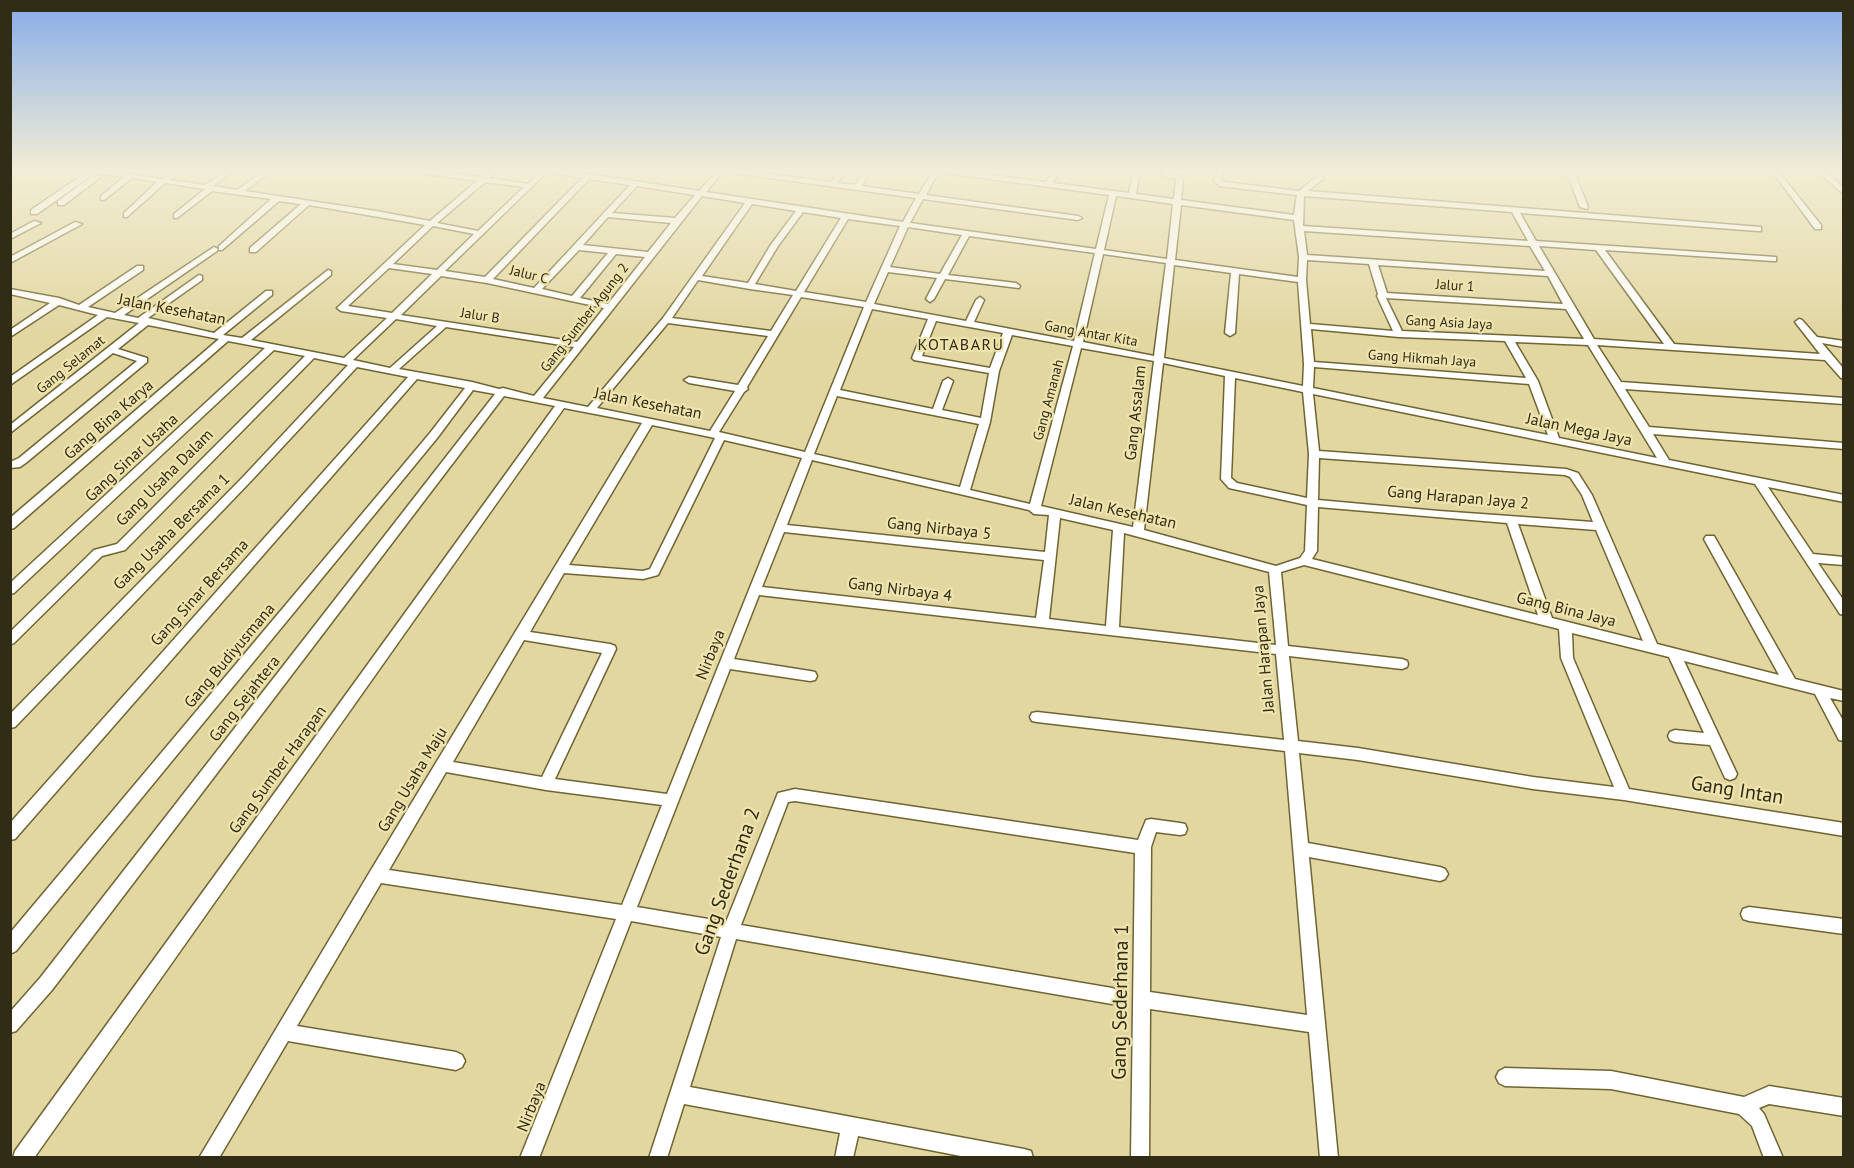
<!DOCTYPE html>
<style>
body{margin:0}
#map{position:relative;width:1854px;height:1168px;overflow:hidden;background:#e2d7a1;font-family:"PT Sans",sans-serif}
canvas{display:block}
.frame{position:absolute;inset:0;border:12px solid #302c16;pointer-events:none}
</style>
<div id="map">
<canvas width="1854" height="1168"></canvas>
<div class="frame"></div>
</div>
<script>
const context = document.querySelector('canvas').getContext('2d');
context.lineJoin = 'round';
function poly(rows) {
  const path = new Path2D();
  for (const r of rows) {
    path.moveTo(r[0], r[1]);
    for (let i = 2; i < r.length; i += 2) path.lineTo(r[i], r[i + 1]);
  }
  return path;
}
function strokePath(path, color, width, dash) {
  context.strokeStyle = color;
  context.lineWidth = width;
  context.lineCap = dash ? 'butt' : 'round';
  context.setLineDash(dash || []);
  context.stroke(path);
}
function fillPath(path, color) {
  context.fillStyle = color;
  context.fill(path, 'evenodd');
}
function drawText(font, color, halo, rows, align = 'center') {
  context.font = font + ' "PT Sans",sans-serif';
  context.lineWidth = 4.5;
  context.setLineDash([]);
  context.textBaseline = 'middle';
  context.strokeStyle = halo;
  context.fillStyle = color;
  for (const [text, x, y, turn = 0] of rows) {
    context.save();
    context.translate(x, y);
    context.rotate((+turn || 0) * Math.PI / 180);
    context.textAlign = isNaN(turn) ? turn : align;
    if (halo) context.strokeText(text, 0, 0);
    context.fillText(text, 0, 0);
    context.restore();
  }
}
const minor = poly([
 [88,171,108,171,162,179,173,171,180,171,170,180,205,185,227,171,234,171,213,186,237,190,264,171,271,171,245,191,376,211,430,221,477,181,420,173,417,171,432,171,482,177,490,171,497,171,490,178,528,184,541,171,548,171,445,271,485,277,582,178,553,173,550,171,588,174,699,191,717,171,723,171,706,192,903,222,916,198,733,173,729,171,745,171,831,182,839,171,845,171,838,183,855,185,864,171,870,171,862,186,919,194,933,171,939,171,926,195,1078,216,1082,218,1078,220,923,199,910,223,1096,249,1109,195,945,173,941,171,958,171,1046,182,1053,171,1059,171,1053,183,1129,193,1133,172,1140,171,1136,194,1174,199,1176,179,1163,176,1161,171,1168,171,1183,178,1181,200,1294,215,1297,195,1219,186,1214,181,1216,171,1223,171,1222,180,1224,182,1299,191,1317,176,1319,171,1325,171,1323,179,1308,191,1761,227,1761,231,1758,231,1520,213,1536,241,1776,257,1776,261,1773,261,1605,250,1674,344,1820,354,1795,322,1799,319,1802,320,1817,337,1844,341,1844,347,1822,343,1844,369,1844,379,1841,378,1825,360,1597,345,1621,382,1844,398,1844,404,1625,389,1649,427,1844,443,1844,449,1653,434,1669,460,1844,495,1844,502,1768,487,1813,554,1844,557,1844,565,1818,563,1844,601,1844,615,1840,614,1755,484,1313,394,1319,451,1566,469,1578,473,1592,495,1657,644,1779,675,1704,539,1706,536,1714,536,1795,679,1844,691,1844,701,1830,698,1844,722,1844,741,1839,740,1815,694,1684,661,1737,774,1735,778,1730,780,1725,778,1710,745,1675,742,1670,740,1668,736,1670,732,1675,730,1704,733,1669,657,1572,633,1573,658,1629,789,1844,823,1844,836,1624,800,1533,789,1358,760,1299,753,1308,843,1440,867,1445,869,1448,874,1445,879,1440,881,1309,857,1338,1158,1320,1158,1309,1032,1150,1009,1149,1158,1131,1158,1135,853,795,801,788,802,741,925,1112,988,1118,990,1120,996,1118,1002,1112,1004,736,939,690,1087,1024,1149,1031,1151,1033,1158,971,1158,858,1136,853,1158,835,1158,840,1133,684,1104,667,1158,649,1158,721,937,631,921,539,1158,520,1158,616,919,381,883,297,1026,456,1052,462,1055,465,1061,462,1067,456,1070,288,1041,219,1158,199,1158,371,870,642,423,564,408,34,1158,13,1158,15,1151,555,406,504,396,52,990,16,1031,10,1033,10,1012,40,978,495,394,473,390,438,437,16,951,10,954,10,933,430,433,465,388,417,379,15,839,10,840,10,823,408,377,357,367,251,481,15,727,10,728,10,714,243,477,348,365,314,358,125,550,102,556,14,643,10,645,10,632,94,550,117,544,305,356,274,350,14,593,10,594,10,583,265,348,228,341,14,528,10,529,10,518,219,339,148,325,118,349,147,358,147,362,27,462,20,467,10,468,10,462,19,458,137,361,113,353,10,433,10,425,139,323,107,317,10,385,10,377,98,315,59,305,10,337,10,330,50,303,10,294,10,289,59,298,79,305,137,266,143,266,143,270,88,307,115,313,214,247,218,249,217,251,124,315,138,318,199,275,202,276,202,280,148,318,214,333,266,291,272,291,272,295,223,335,242,338,328,270,331,271,331,275,251,340,344,358,387,318,341,311,337,308,425,225,309,205,256,252,250,252,250,248,301,204,279,201,222,250,219,250,219,246,271,199,212,191,177,218,174,218,174,214,205,189,165,183,127,217,124,217,124,213,157,182,132,178,104,200,101,200,101,196,124,177,95,173,37,214,31,214,31,210,88,171],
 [589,179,630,185,534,288,493,279,589,179],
 [485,182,524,187,478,231,437,223,485,182],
 [637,186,695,195,675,218,612,213,637,186],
 [702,196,745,203,663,318,588,407,543,398,702,196],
 [1116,196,1173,204,1167,259,1104,250,1116,196],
 [1304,196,1512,212,1528,241,1303,226,1304,196],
 [752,204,796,211,770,246,748,283,702,276,752,204],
 [1181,205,1294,220,1299,257,1298,277,1175,260,1181,205],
 [803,212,841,218,796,291,755,284,778,246,803,212],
 [608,217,671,223,648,252,583,245,608,217],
 [848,219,900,226,866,302,804,292,848,219],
 [433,226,474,234,437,270,393,264,433,226],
 [908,227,962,235,940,274,890,267,908,227],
 [1304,231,1530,246,1545,271,1307,255,1304,231],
 [969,236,1095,253,1074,341,974,322,984,300,980,297,976,300,966,321,874,304,888,272,937,278,926,299,930,302,934,299,945,279,1019,288,1020,286,1016,283,948,275,969,236],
 [1539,246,1596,250,1664,344,1594,339,1539,246],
 [579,250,608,253,572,296,542,289,579,250],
 [616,254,645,257,608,304,580,298,616,254],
 [1103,254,1166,263,1154,356,1083,342,1103,254],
 [1307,260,1369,264,1378,294,1377,296,1393,331,1310,324,1306,280,1307,260],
 [1174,265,1231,273,1225,333,1230,336,1235,333,1239,274,1298,282,1304,364,1303,386,1164,358,1174,265],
 [1378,265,1548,276,1563,304,1387,293,1378,265],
 [389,268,432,274,392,313,348,306,389,268],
 [441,276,487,283,604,308,577,342,401,315,441,276],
 [698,280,750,289,793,295,771,331,672,318,698,280],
 [801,297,864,307,805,452,719,432,744,392,748,389,747,387,801,297],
 [1386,298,1566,309,1584,339,1402,331,1386,298],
 [872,309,928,319,912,358,914,360,989,373,981,418,942,410,953,381,948,378,943,381,933,409,840,390,872,309],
 [396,319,437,326,390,368,353,360,396,319],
 [936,321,1003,333,990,368,922,356,936,321],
 [668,323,768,336,738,385,689,377,684,380,689,383,735,391,710,431,597,408,668,323],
 [446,327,574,347,534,396,503,388,499,389,472,382,399,369,446,327],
 [1311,329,1399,337,1505,341,1526,378,1314,362,1311,329],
 [1012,335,1073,346,1030,504,970,490,990,422,999,371,1012,335],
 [1515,342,1588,345,1657,458,1559,438,1538,381,1515,342],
 [1081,348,1154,361,1133,527,1041,506,1081,348],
 [1163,363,1225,376,1221,479,1229,488,1307,505,1305,551,1300,558,1276,566,1144,530,1163,363],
 [1314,367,1529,384,1548,435,1313,388,1314,367],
 [1235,378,1303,392,1309,454,1307,498,1237,483,1231,478,1235,378],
 [837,396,979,424,960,487,814,454,837,396],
 [652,425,715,438,650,569,643,571,569,565,652,425],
 [724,440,802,458,667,794,555,779,616,649,615,646,610,644,530,632,564,573,643,579,658,575,724,440],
 [1319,458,1565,475,1570,477,1582,495,1593,522,1439,511,1318,500,1319,458],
 [812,460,1029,510,1034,514,1049,515,1045,552,787,525,812,460],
 [1318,507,1507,523,1538,615,1312,559,1317,551,1318,507],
 [1060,518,1113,530,1106,626,1049,619,1060,518],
 [1518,524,1596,530,1643,641,1552,618,1518,524],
 [784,532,1044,560,1036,618,762,587,784,532],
 [1124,533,1269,572,1276,645,1119,627,1124,533],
 [1304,565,1559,629,1561,658,1614,787,1533,777,1358,748,1298,741,1289,656,1402,669,1407,667,1408,664,1407,661,1402,659,1288,646,1281,572,1304,565],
 [759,595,1276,654,1284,740,1037,712,1032,713,1030,717,1032,721,1037,722,1285,751,1307,1015,1150,992,1151,847,1156,832,1180,835,1185,834,1187,829,1185,824,1180,823,1151,819,1146,820,1138,840,795,789,778,793,726,922,637,907,730,669,810,681,815,680,817,676,815,672,810,671,734,659,759,595],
 [524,640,602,653,542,777,453,762,524,640],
 [446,772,546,790,662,805,622,905,389,870,446,772],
 [1566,171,1574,171,1588,207,1587,209,1580,207,1566,171],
 [1772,171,1778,171,1821,225,1821,229,1815,229,1772,171],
 [1818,171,1826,171,1844,188,1844,195,1818,171],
 [95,174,102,176,64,205,58,205,58,201,95,174],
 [34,221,41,223,10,239,10,234,34,221],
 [75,222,82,224,10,263,10,257,75,222],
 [1749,907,1844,919,1844,934,1749,921,1743,919,1741,914,1743,909,1749,907],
 [1505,1068,1611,1071,1744,1097,1769,1086,1844,1098,1844,1116,1769,1104,1759,1108,1764,1114,1783,1158,1764,1158,1752,1126,1739,1114,1611,1089,1505,1086,1499,1083,1496,1077,1499,1071,1505,1068]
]);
strokePath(minor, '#6f6533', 3);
fillPath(minor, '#fff');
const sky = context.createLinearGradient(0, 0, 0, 334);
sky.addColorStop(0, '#87ace9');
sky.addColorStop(0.51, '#f2edd5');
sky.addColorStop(1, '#f2edd500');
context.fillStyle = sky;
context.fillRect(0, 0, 1854, 334);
drawText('14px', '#302c16', '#efe4ae', [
 ["Jalur C",529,275,14],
 ["Jalur 1",1455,286,4],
 ["Jalur B",480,316,9],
 ["Gang Sumber Agung 2",585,318,-52],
 ["Gang Asia Jaya",1449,323,3],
 ["Gang Antar Kita",1091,334,10],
 ["Gang Hikmah Jaya",1422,359,4],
 ["Gang Selamat",71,365,-39],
 ["Gang Amanah",1049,400,-75]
]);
drawText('16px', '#302c16', '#efe4ae', [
 ["Jalan Kesehatan",172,310,11],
 ["Jalan Kesehatan",648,404,11],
 ["Gang Assalam",1136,413,-84],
 ["Gang Bina Karya",109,420,-41],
 ["Jalan Mega Jaya",1579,430,12],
 ["Gang Sinar Usaha",132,458,-43],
 ["Gang Usaha Dalam",165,478,-45],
 ["Gang Harapan Jaya 2",1458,498,5],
 ["Jalan Kesehatan",1123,512,13],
 ["Gang Nirbaya 5",939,529,6],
 ["Gang Usaha Bersama 1",172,532,-45],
 ["Gang Nirbaya 4",900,590,7],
 ["Gang Sinar Bersama",200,593,-48],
 ["Gang Bina Jaya",1566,610,14],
 ["Jalan Harapan Jaya",1264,649,-95],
 ["Nirbaya",711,655,-68],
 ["Gang Budiyusmana",230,656,-50],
 ["Gang Sejahtera",245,699,-52],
 ["Gang Sumber Harapan",278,770,-54],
 ["Gang Usaha Maju",413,780,-59],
 ["Nirbaya",532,1107,-68]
]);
context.letterSpacing = '1.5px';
drawText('16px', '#302c16', '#efe4ae', [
 ["KOTABARU",961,345]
]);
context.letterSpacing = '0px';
drawText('20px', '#302c16', '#efe4ae', [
 ["Gang Intan",1737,791,9],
 ["Gang Sederhana 2",728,882,-70],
 ["Gang Sederhana 1",1121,1002,-89]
]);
</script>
